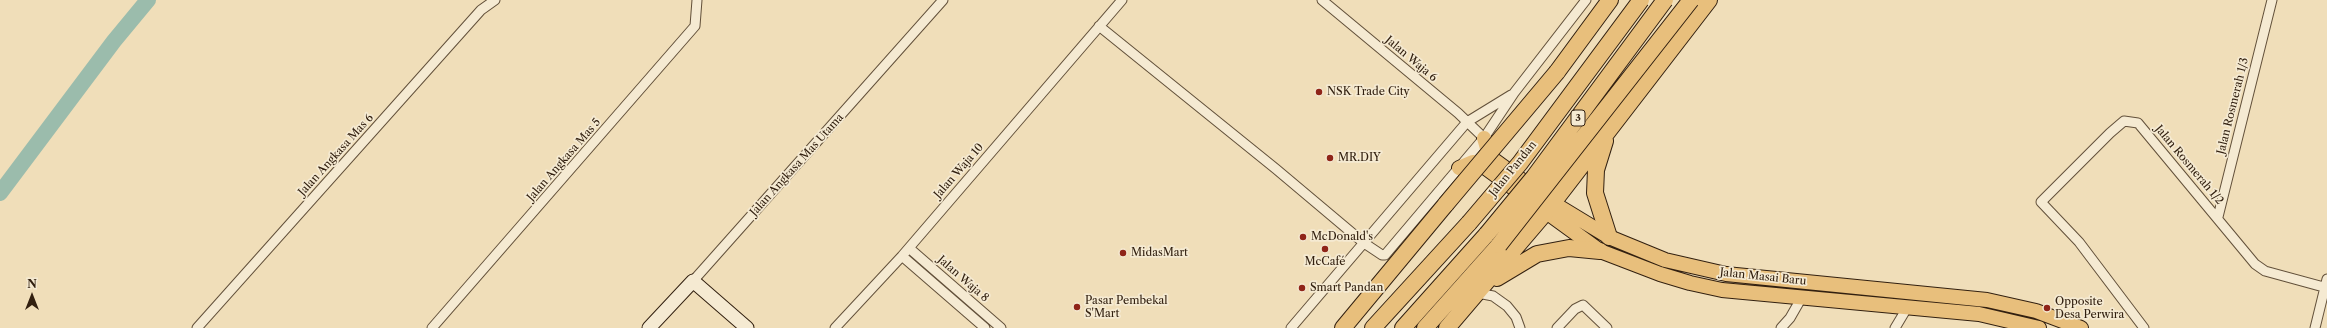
<!DOCTYPE html>
<meta charset="utf-8">
<style>
body{margin:0}
#map{position:relative;width:2327px;height:328px;overflow:hidden;background:#f0deb9;font-family:"Libre Caslon Text",serif}
canvas{display:block}
.north{position:absolute;left:12px;top:276px;width:40px;height:40px;-webkit-text-stroke:3px #f5ead2;paint-order:stroke;rotate:0deg;font-size:11px;font-weight:700;line-height:16px;text-align:center;color:#322010}
.north::after{content:'';display:block;margin:auto;width:14px;height:18px;background:#322010;clip-path:polygon(50% 0,100% 100%,50% 72%,0 100%)}
</style>
<div id="map">
<canvas width="2327" height="328"></canvas>
<div class="north">N</div>
</div>
<script>
const context = document.querySelector('canvas').getContext('2d');
context.lineJoin = 'round';
function poly(rows) {
  const path = new Path2D();
  for (const r of rows) {
    path.moveTo(r[0], r[1]);
    for (let i = 2; i < r.length; i += 2) path.lineTo(r[i], r[i + 1]);
  }
  return path;
}
function strokePath(path, color, width, dash) {
  context.strokeStyle = color;
  context.lineWidth = width;
  context.lineCap = dash ? 'butt' : 'round';
  context.setLineDash(dash || []);
  context.stroke(path);
}
function drawText(font, color, halo, rows, align = 'center') {
  context.font = font + ' "Libre Caslon Text",serif';
  context.lineWidth = 3.5;
  context.setLineDash([]);
  context.textBaseline = 'middle';
  context.strokeStyle = halo;
  context.fillStyle = color;
  for (const [text, x, y, turn = 0] of rows) {
    context.save();
    context.translate(x, y);
    context.rotate((+turn || 0) * Math.PI / 180);
    context.textAlign = isNaN(turn) ? turn : align;
    if (halo) context.strokeText(text, 0, 0);
    context.fillText(text, 0, 0);
    context.restore();
  }
}
strokePath(poly([
 [0,193,114,41,148,0]
]), '#9bbcac', 16);
const street = poly([
 [1322,0,1458,113,1484,138],
 [1099,26,1276,169,1364,243,1382,255,1385,255,1484,138,1514,93,1586,0],
 [2218,217,2272,0],
 [909,248,1001,328],
 [902,256,985,328],
 [693,281,943,0],
 [1478,293,1493,296,1507,306,1516,317,1520,328],
 [197,328,481,10,495,0],
 [432,328,695,26,697,0],
 [835,328,902,256,1122,0],
 [1291,328,1467,122,1511,95],
 [1557,328,1575,309,1583,305,1607,328],
 [1781,328,1790,318,1802,297],
 [1895,328,1907,308],
 [2144,328,2079,242,2041,202,2110,133,2124,121,2138,123,2255,264,2265,271,2327,288],
 [2315,328,2327,279]
]);
const secondary = poly([
 [649,328,693,281,747,328]
]);
const primary = poly([
 [1484,138,1489,155,1494,160,1553,203,1609,237,1665,260,1726,274,1987,300,2036,311,2081,328],
 [1459,168,1473,162,1479,163,1600,251,1660,274,1690,283,1722,290,1979,314,2039,328]
]);
const highway = poly([
 [1557,72,1610,0],
 [1605,141,1596,170,1595,193,1609,237],
 [1497,278,1537,254,1569,248,1600,251],
 [1343,328,1446,204],
 [1373,328,1469,223],
 [1403,328,1487,234],
 [1425,328,1499,245],
 [1447,328,1545,213,1709,0]
]);
strokePath(street, '#62503a', 11);
strokePath(secondary, '#322010', 15);
strokePath(primary, '#322010', 16);
strokePath(highway, '#322010', 18);
strokePath(street, '#f5ead2', 9);
strokePath(secondary, '#f5ead2', 13);
strokePath(primary, '#e8bf7c', 14);
strokePath(highway, '#e8bf7c', 16);
const highwayBridge = poly([
 [1446,204,1557,72],
 [1469,223,1520,163,1641,0],
 [1487,234,1534,177,1665,0],
 [1499,245,1691,0]
]);
strokePath(highwayBridge, '#322010', 18, []);
strokePath(highwayBridge, '#e8bf7c', 16);
for (const [x, y, r, color] of [
 [1319,92,4,"#8f2418"],
 [1330,158,4,"#8f2418"],
 [1303,237,4,"#8f2418"],
 [1325,249,4,"#8f2418"],
 [1123,253,4,"#8f2418"],
 [1302,288,4,"#8f2418"],
 [1077,307,4,"#8f2418"],
 [2047,308,4,"#8f2418"]
]) {
  const dot = new Path2D();
  dot.arc(x, y, r, 0, 2 * Math.PI);
  context.fillStyle = color;
  context.fill(dot);
  strokePath(dot, '#f5ead2', 1.5);
}
for (const [x, y, w] of [
 [1578,118,14]
]) {
  const box = new Path2D();
  box.roundRect(x - w / 2, y - 8, w, 16, 3);
  context.fillStyle = '#f5ead2';
  context.fill(box);
  strokePath(box, '#322010', 1);
}
drawText('bold 10px', '#322010', null, [
 ["3",1578,118]
]);
drawText('11px', '#322010', '#f5ead2', [
 ["Jalan Waja 6",1411,59,40],
 ["Jalan Rosmerah 1/3",2233,106,-76],
 ["Jalan Angkasa Mas 6",336,155,-48],
 ["Jalan Angkasa Mas 5",564,160,-49],
 ["Jalan Angkasa Mas Utama",797,165,-48],
 ["Jalan Rosmerah 1/2",2189,165,50],
 ["Jalan Pandan",1513,169,-51],
 ["Jalan Waja 10",959,171,-49],
 ["Jalan Masai Baru",1763,277,6],
 ["Jalan Waja 8",963,279,41]
]);
drawText('11px', '#322010', '#f5ead2', [
 ["NSK Trade City",1327,92],
 ["MR.DIY",1338,158],
 ["McDonald's",1311,237],
 ["MidasMart",1131,253],
 ["McCafé",1325,262,"center"],
 ["Smart Pandan",1310,288],
 ["Pasar Pembekal",1085,301],
 ["S'Mart",1085,314],
 ["Opposite",2055,302],
 ["Desa Perwira",2055,315]
], 'left');
</script>
